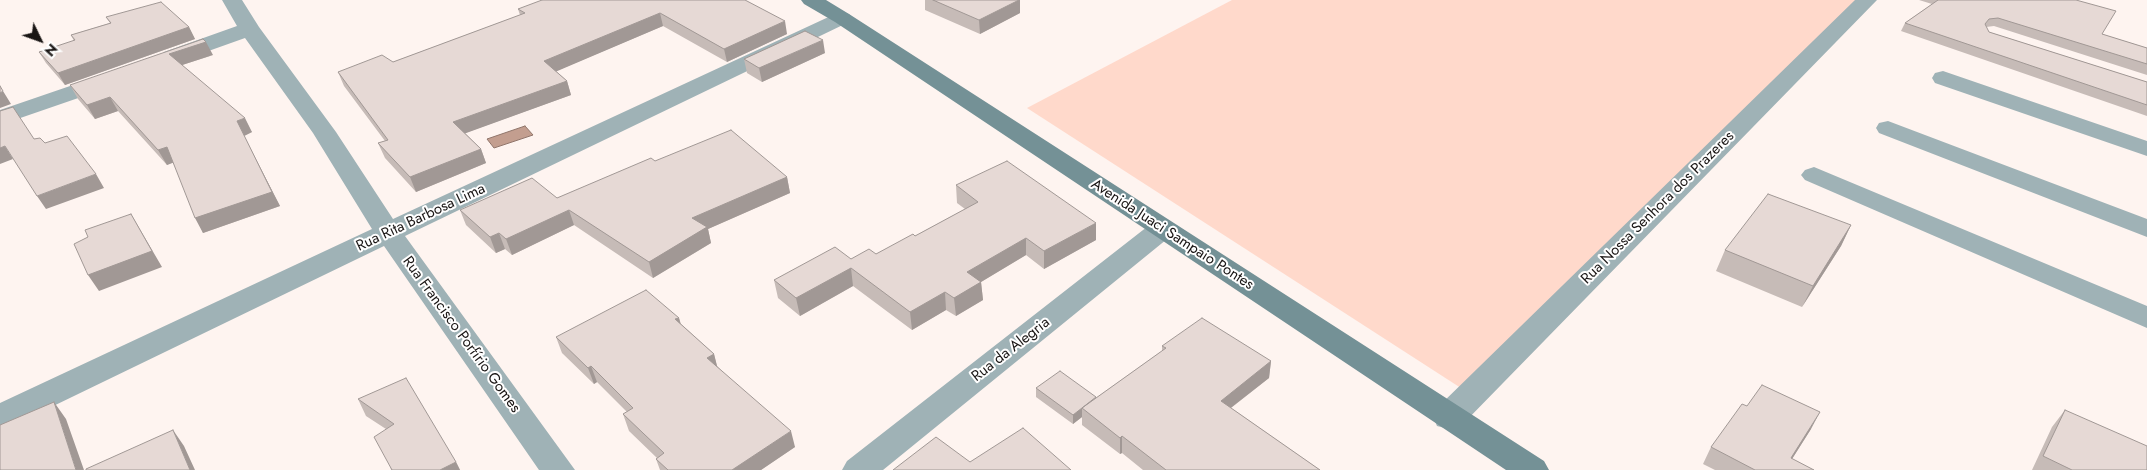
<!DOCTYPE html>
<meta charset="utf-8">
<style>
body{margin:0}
#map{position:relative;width:2147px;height:470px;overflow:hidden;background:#fef4f0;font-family:Jost,sans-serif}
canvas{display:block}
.north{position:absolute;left:15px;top:15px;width:50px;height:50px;-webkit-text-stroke:4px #fff;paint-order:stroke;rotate:132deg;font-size:14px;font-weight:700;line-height:20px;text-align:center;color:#191514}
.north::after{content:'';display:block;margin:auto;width:18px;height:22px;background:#191514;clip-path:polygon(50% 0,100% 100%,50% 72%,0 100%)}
</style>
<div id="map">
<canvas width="2147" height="470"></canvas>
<div class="north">N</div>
</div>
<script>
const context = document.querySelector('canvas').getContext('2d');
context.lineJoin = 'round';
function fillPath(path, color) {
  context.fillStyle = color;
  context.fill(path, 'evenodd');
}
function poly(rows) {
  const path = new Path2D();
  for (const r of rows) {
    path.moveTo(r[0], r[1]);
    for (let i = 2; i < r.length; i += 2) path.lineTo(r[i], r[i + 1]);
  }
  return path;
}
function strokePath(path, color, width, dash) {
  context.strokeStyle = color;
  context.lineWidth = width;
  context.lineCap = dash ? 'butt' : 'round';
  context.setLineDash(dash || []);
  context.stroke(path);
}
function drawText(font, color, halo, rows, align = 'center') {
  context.font = font + ' Jost,sans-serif';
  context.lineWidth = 4;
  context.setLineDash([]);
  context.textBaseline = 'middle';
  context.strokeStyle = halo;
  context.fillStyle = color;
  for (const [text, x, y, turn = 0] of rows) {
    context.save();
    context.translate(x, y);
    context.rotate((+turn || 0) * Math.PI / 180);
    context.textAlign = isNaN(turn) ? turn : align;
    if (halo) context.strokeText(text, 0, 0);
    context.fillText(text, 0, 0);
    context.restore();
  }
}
fillPath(poly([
 [1232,0,1864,0,1464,390,1027,108]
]), '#ffd9cb');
const water = poly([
 [525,126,533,135,494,148,487,139,525,126]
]);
fillPath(water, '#c39e8f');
strokePath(water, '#90756a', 1);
fillPath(poly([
 [222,0,242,0,259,27,336,132,393,219,835,14,842,12,849,14,853,18,849,22,405,236,575,470,539,470,384,246,12,426,0,429,0,403,372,229,313,133,245,38,172,64,164,62,161,57,164,52,237,26,222,0],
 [1855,0,1877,0,1461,426,1449,429,1437,426,1433,417,1437,408,1855,0],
 [1943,71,2147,141,2147,156,1935,83,1932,78,1935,73,1943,71],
 [108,73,116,75,119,80,116,85,0,125,0,110,108,73],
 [1888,121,2147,219,2147,237,1879,133,1876,128,1879,123,1888,121],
 [1814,167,2147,306,2147,328,1805,180,1801,175,1805,170,1814,167],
 [1162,221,1172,223,1176,229,1172,235,883,470,842,470,847,461,1152,223,1162,221]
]), '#9fb2b6');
fillPath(poly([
 [801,0,826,0,849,14,1544,461,1549,470,1506,470,835,22,804,4,801,0]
]), '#749196');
fillPath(poly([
 [745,0,787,34,727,62,663,26,556,71,567,81,571,95,465,133,481,149,486,163,416,192,385,158,378,143,385,141,344,86,338,72,393,62,520,15,518,9],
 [925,0,1020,0,1020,13,980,34,925,10],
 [1919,0,2076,0,2102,34,2147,48,2147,75,1994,26,1986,27,1989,32,2147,82,2147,116,1901,31,1905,23,1932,4],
 [106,17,189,27,195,39,65,85,46,63,39,52,74,41,71,35,110,23],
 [825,53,762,82,747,73,744,59],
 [213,55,182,65,252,132,244,136,280,206,203,233,173,162,167,165,118,111,95,119,78,99,70,85],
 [655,161,787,177,790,193,708,229,711,243,653,278,574,225,512,255,505,249,496,253,466,225,460,210,557,198],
 [956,185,1096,240,1044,269,1026,255,981,282,983,300,956,316,946,310,912,330,853,286,800,316,778,298,774,280,851,259,876,254,915,236,965,209,957,203],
 [1851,225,1841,246,1802,307,1716,271,1725,250],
 [679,318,681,324,714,354,717,366,795,447,761,470,660,470,656,459,657,458,629,431,623,414,627,412,597,382,594,384,562,353,556,337],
 [1162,346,1271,361,1269,378,1231,408,1320,470,1143,470,1122,453,1120,454,1082,425,1082,417,1073,424,1036,397,1036,388,1096,398,1162,351],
 [358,399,456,462,460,470,391,470,386,429,366,416],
 [1747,406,1811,429,1792,459,1814,470,1715,470,1703,464,1711,447],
 [2065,410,2147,470,2032,470,2052,427]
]), '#c6bbb7');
fillPath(poly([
 [1019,0,1020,0,1020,13,980,34,979,20],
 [660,13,663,26,548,75,544,61],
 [785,21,787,34,727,62,724,49],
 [189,27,195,39,65,85,58,73],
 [823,40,825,53,762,82,759,68],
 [206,42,213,55,176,67,169,54],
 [567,81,571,95,458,136,453,122],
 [3,91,11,104,0,108,0,93],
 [110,97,118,111,95,119,87,105],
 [245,118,252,132,244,136,280,206,203,233,195,218,237,121],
 [5,146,13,159,0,164,0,148],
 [167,147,175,162,167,165,158,150],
 [481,149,486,163,416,192,410,177],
 [96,174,104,188,46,209,37,196],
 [787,177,790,193,708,229,711,243,653,278,649,262,692,218],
 [569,210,574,225,512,255,506,239],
 [131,214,162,267,99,291,88,275],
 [1096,223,1096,240,1044,269,1044,251],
 [1851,225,1841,246,1802,307,1813,286],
 [499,233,505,249,496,253,490,237],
 [1026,238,1026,255,981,282,983,300,956,316,954,298,967,272],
 [851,268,853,286,800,316,796,298],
 [945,292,946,310,912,330,910,312],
 [679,318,683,334,675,319],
 [714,354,718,370,707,358],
 [1271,361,1269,378,1219,417,1221,401],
 [591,366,597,382,594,384,588,368],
 [1096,397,1082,408,1082,417,1073,424,1073,415],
 [54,402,66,419,84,470,76,470],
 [1820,412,1811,429,1785,470,1791,458],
 [173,430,184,446,195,470,190,470],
 [791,431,795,447,761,470,732,470],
 [1122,436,1122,453,1120,454,1120,438],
 [456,462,460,470,440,470]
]), '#a19895');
const building = poly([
 [542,0,745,0,785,21,724,49,660,13,544,61,567,81,453,122,481,149,410,177,378,143,388,140,338,72,382,55,393,62,525,13,518,9,542,0],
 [933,0,1019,0,979,20,933,0],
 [1938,0,2076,0,2116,11,2102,34,2147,48,2147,64,1998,18,1989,19,1985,24,1989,32,2147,82,2147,105,1905,23,1938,0],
 [161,2,189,27,58,73,39,52,75,40,71,35,111,23,106,17,161,2],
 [805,31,823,40,759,68,744,59,805,31],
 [203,39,206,42,169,54,245,118,237,121,272,192,195,218,167,147,158,150,110,97,87,105,70,85,203,39],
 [0,86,3,91,0,93,0,86],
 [13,107,34,139,40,138,45,143,67,136,96,174,37,196,5,146,0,148,0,111,13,107],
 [731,130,787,177,692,218,707,227,649,262,569,210,506,239,499,233,490,237,460,210,532,178,557,198,651,158,655,161,731,130],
 [1007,161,1096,223,1044,251,1026,238,967,272,981,282,954,298,945,292,910,312,851,268,796,298,774,280,835,247,851,259,869,249,876,254,913,234,915,236,978,202,956,185,1007,161],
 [1768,194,1851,225,1813,286,1725,250,1768,194],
 [131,214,152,251,88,275,74,244,88,237,85,230,131,214],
 [646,290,679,318,675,319,714,354,707,358,791,431,732,470,668,470,656,459,664,453,623,414,633,408,591,366,588,368,556,337,646,290],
 [1202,318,1271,361,1221,401,1320,470,1166,470,1122,436,1120,438,1082,408,1166,348,1162,346,1202,318],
 [1060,371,1096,397,1073,415,1036,388,1060,371],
 [406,378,456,462,440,470,392,470,374,437,394,424,358,399,406,378],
 [1762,385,1820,412,1791,458,1814,470,1755,470,1711,447,1742,404,1747,406,1762,385],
 [54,402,76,470,0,470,0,425,54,402],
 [2065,410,2147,446,2147,470,2072,470,2043,456,2065,410],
 [1023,428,1071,470,893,470,936,437,970,462,1023,428],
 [173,430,190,470,86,470,86,469,173,430]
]);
fillPath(building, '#e6d9d5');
strokePath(building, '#a19895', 1);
drawText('15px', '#191514', '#fff', [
 ["Rua Nossa Senhora dos Prazeres",1658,208,-45],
 ["Rua Rita Barbosa Lima",421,218,-25],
 ["Avenida Juaci Sampaio Pontes",1172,235,33],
 ["Rua Francisco Porfírio Gomes",461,335,54],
 ["Rua da Alegria",1011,350,-38]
]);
</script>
